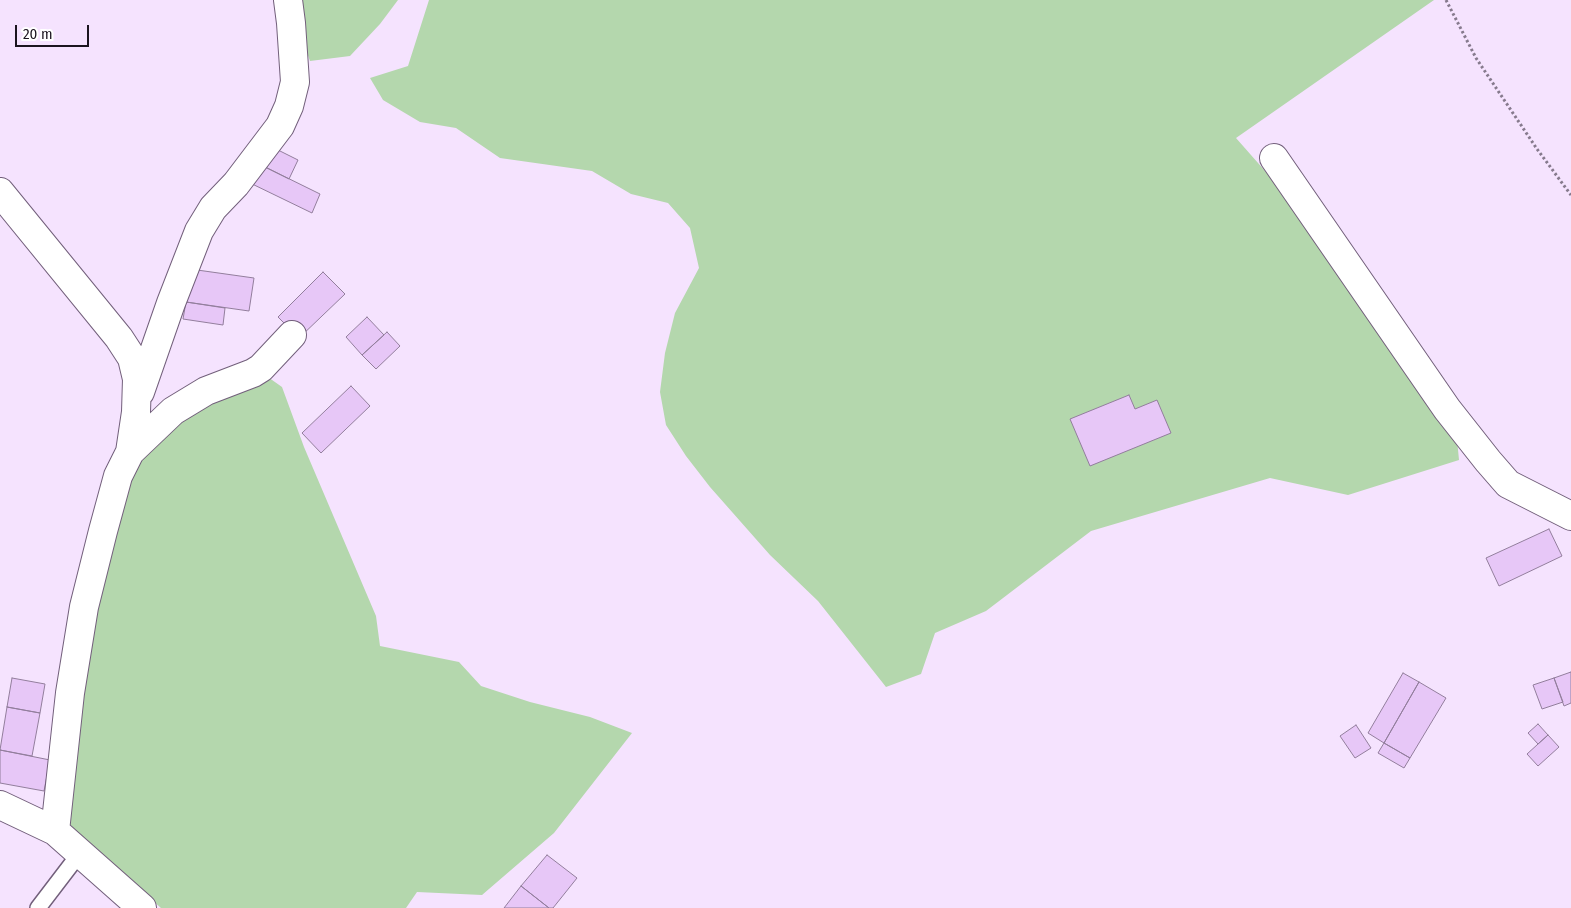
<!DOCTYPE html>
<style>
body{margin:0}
#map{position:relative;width:1571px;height:908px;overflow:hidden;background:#f5e3fe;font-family:"Fira Sans Condensed",sans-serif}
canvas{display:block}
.scale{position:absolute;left:15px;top:25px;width:74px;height:22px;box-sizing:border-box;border:2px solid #1b141f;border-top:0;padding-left:6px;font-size:15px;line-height:18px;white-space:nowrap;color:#1b141f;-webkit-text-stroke:4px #fff;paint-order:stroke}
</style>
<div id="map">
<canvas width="1571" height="908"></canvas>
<div class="scale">20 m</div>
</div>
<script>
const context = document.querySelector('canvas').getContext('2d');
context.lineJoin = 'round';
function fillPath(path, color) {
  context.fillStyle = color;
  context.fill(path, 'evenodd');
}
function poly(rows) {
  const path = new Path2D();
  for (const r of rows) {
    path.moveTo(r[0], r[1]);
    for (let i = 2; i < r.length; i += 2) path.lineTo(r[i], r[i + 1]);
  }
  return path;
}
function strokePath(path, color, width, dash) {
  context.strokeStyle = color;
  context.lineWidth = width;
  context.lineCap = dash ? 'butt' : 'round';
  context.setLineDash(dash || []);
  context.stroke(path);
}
fillPath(poly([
 [293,0,398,0,380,24,350,56,310,61,302,39],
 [429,0,1434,0,1236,138,1310,222,1456,429,1459,460,1348,495,1270,478,1091,531,986,611,935,633,921,674,886,687,818,601,770,555,710,487,686,456,666,425,660,392,665,353,675,313,699,268,690,228,668,203,631,194,592,171,500,158,456,128,420,122,383,100,370,78,408,66],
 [265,375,282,387,304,447,376,616,380,646,459,662,481,686,530,702,590,717,632,733,554,833,482,895,417,892,406,908,161,908,68,825,75,682,121,482,174,415]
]), '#b4d7ad');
const building = poly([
 [270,146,298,160,289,179,261,165,270,146],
 [255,162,320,194,312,213,246,181,255,162],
 [190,269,254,278,249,311,186,302,190,269],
 [323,272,345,294,299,338,278,317,323,272],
 [186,302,225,308,223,325,183,319,186,302],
 [367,317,384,335,362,355,346,337,367,317],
 [387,332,400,346,376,369,362,355,387,332],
 [351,386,370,406,321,453,302,433,351,386],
 [1129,395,1135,409,1157,400,1171,433,1090,466,1070,419,1129,395],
 [1549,529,1562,556,1499,586,1486,558,1549,529],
 [1571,672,1571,703,1564,706,1554,678,1571,672],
 [1403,673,1419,682,1384,743,1368,733,1403,673],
 [12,678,45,684,40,713,7,707,12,678],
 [1554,678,1563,702,1542,709,1533,685,1554,678],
 [1419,682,1446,698,1410,758,1384,743,1419,682],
 [7,707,40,713,32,756,0,750,7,707],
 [1538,724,1548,735,1538,744,1528,733,1538,724],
 [1356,725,1371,748,1355,758,1340,736,1356,725],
 [1548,735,1559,747,1538,766,1527,754,1548,735],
 [1384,743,1410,758,1404,768,1378,753,1384,743],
 [0,750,50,760,44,791,0,783,0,750],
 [547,855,577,878,553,908,549,908,521,886,547,855],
 [521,886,549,908,504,908,521,886]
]);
fillPath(building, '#e7c7f7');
strokePath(building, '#927e9c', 1);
const lane = poly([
 [38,908,80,853]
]);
const street = poly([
 [1274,158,1447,409,1488,461,1508,484,1571,516],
 [0,192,119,338,132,358,137,379,136,412,130,452,118,476,103,531,84,607,70,693,55,831],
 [140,392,171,303,199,231,213,208,236,184,280,126,289,106,295,82,291,23,288,0],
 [130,452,173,411,206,391,253,373,261,368,292,335],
 [0,805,55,831,142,908]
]);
strokePath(lane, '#725f7b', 18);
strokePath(street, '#725f7b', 30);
strokePath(poly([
 [1446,0,1476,58,1537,149,1571,195]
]), '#867a8d', 3, [2.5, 2.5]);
strokePath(lane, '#fff', 15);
strokePath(street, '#fff', 28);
</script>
